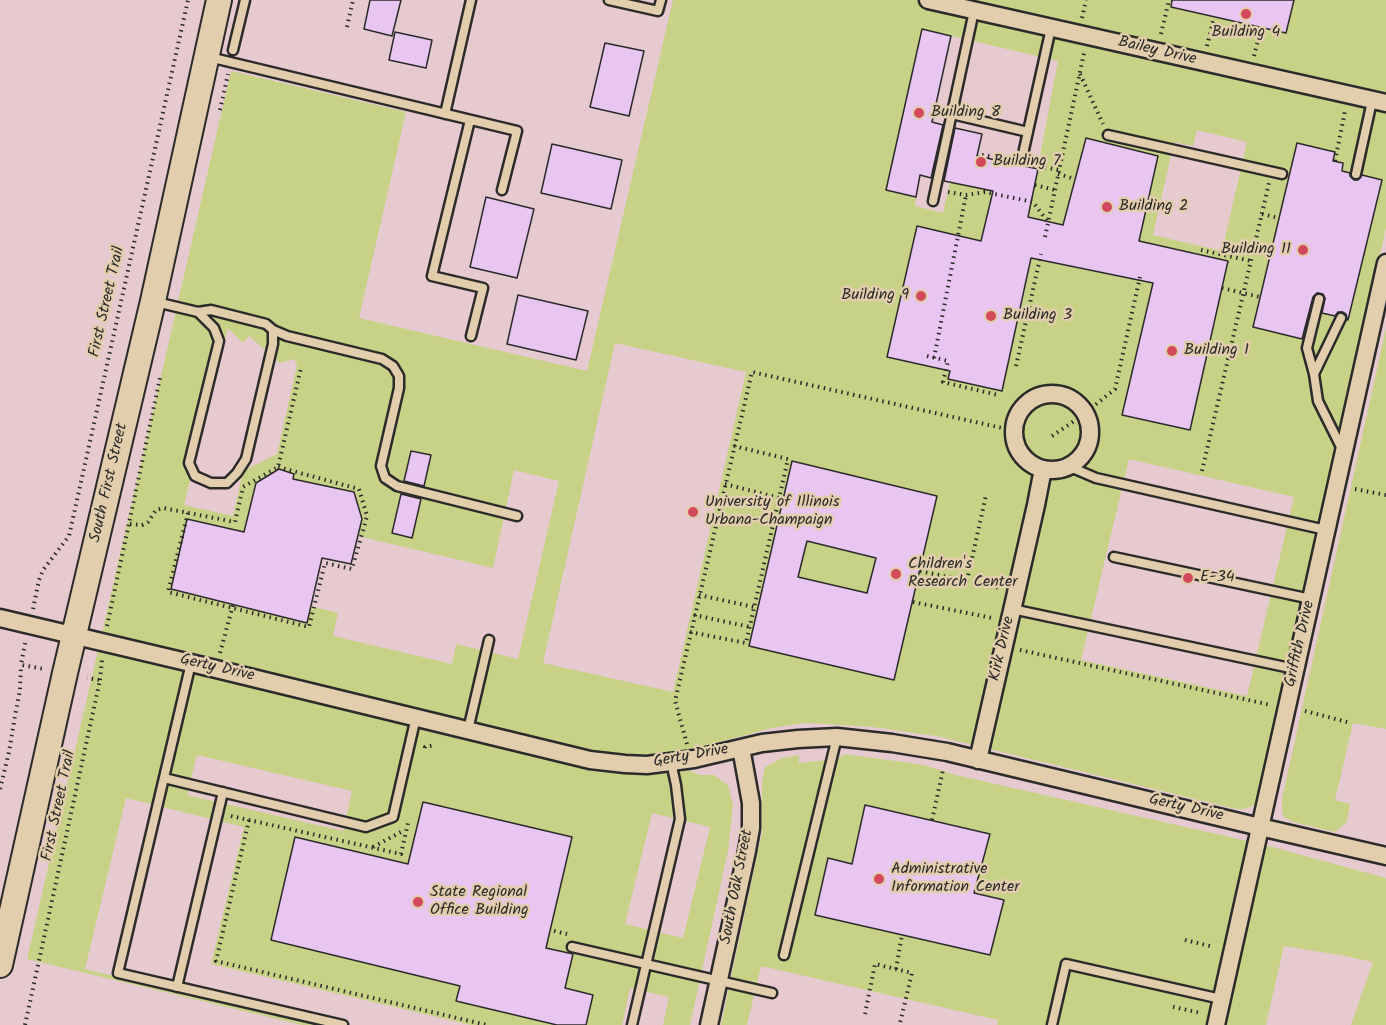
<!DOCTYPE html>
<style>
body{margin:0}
canvas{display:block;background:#e4cbc1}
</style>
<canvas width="1386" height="1025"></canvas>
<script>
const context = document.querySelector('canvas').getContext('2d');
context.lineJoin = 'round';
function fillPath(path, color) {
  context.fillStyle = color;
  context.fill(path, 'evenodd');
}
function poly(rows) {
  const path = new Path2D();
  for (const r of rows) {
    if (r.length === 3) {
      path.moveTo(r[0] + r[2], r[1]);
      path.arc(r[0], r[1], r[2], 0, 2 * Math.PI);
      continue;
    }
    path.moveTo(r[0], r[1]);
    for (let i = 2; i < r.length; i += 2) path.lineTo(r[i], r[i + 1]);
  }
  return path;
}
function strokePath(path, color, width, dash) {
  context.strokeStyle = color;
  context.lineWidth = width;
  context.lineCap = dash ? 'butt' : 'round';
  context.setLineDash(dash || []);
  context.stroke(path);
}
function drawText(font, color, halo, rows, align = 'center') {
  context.font = font + ' Kalam,sans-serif';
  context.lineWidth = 5;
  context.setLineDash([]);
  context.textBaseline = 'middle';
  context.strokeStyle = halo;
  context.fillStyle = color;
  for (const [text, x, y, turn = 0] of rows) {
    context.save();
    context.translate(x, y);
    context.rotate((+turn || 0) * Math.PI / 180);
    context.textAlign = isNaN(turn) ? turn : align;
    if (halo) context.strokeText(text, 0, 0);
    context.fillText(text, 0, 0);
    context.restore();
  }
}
fillPath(poly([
 [0,0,1386,0,1386,1025,0,1025]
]), '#e6cad0');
fillPath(poly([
 [673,0,1191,0,1189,11,1286,33,1294,0,1386,0,1386,228,1258,799,1253,806,1244,809,1236,809,936,736,872,727,806,723,772,728,690,750,672,763,700,775,714,775,728,785,733,805,728,851,690,1025,663,1025,669,997,630,988,622,1025,586,1025,593,995,565,988,573,954,546,948,572,837,423,802,408,864,295,837,271,940,436,980,464,968,457,1001,557,1025,471,1025,211,964,244,827,126,798,85,969,317,1025,302,1025,27,959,231,71,406,112,359,318,587,371],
 [922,29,1058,61,1032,199,950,182,943,213,915,206,916,197,886,190],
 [1197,130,1247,142,1222,251,1153,235,1174,142,1193,146],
 [1086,138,1158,156,1135,259,1162,246,1228,261,1189,430,1122,415,1154,280,1130,279,1057,264,1033,253,1002,391,948,379,989,209,1060,240],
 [1335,152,1333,161,1343,163,1342,171,1381,180,1349,319,1330,315,1332,303,1312,298,1302,338,1254,327],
 [228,328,243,343,249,336,280,363,294,359,297,365,277,454,243,471,233,516,184,505],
 [615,343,746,372,673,692,543,663],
 [1129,459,1294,497,1247,696,1081,660],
 [792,461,937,496,894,680,749,645],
 [280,469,294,474,293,479,354,492,362,519,358,536,493,568,514,470,559,481,518,659,456,644,452,664,333,636,338,613,311,606,307,623,171,589,187,520,244,532,256,483],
 [197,755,352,791,343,831,187,795],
 [652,813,710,827,683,938,625,924],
 [1386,328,1386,729,1353,723,1335,800,1350,804,1347,822,1335,832,1293,822,1284,817,1282,811,1282,799],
 [807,541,876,558,867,593,798,577],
 [845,754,924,765,956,775,1265,845,1386,878,1386,1025,1351,1025,1373,962,1345,956,1284,946,1266,1025,997,1025,998,1020,761,966,747,1025,721,1025,762,832,762,783,765,767,782,758,799,755,799,763,837,759],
 [865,805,989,834,980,868,932,883,1003,900,990,955,815,915,828,859,903,875,893,848,857,839]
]), '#c7d286');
const building = poly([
 [370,0,401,0,392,36,364,29,370,0],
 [1172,0,1294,0,1286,33,1171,7,1172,0],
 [922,29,951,36,932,122,943,125,931,178,920,175,916,197,886,190,922,29],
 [395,32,432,40,426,68,389,60,395,32],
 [605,43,644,51,629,116,590,107,605,43],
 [955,128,982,134,977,156,1038,169,1028,217,1063,225,1086,138,1158,156,1139,241,1228,261,1190,430,1122,415,1153,283,1031,258,1002,391,948,379,950,371,887,357,917,226,981,241,993,191,944,181,955,128],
 [1297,143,1335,152,1333,161,1343,163,1342,171,1350,173,1350,176,1354,180,1358,180,1362,175,1382,180,1348,320,1347,319,1346,314,1343,312,1338,312,1335,316,1322,313,1325,298,1323,294,1317,293,1313,297,1302,339,1253,327,1297,143],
 [552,144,622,160,611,209,541,193,552,144],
 [486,197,534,209,517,278,470,267,486,197],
 [518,295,588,311,576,360,507,344,518,295],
 [411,451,431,455,424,486,404,481,411,451],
 [792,461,937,496,894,680,749,646,792,461],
 [807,541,876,558,867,593,798,577,807,541],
 [279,469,294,474,293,479,354,492,362,519,351,564,322,558,307,623,171,589,187,519,244,532,256,483,279,469],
 [401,494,421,499,412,538,392,533,401,494],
 [423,802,572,837,546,948,573,954,565,988,593,995,586,1025,557,1025,456,1001,460,986,271,940,295,837,408,864,423,802],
 [865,805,990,834,974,893,1004,900,990,955,815,915,828,858,852,864,865,805]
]);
fillPath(building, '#e9c6f2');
strokePath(building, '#2b2b2b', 1.5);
const lane = poly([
 [609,0,658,11,661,0],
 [233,50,245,0],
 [209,57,517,131,502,190],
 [445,114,471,0],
 [952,114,1028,132],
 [470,120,432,276,483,288,471,336],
 [1108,135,1282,174],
 [1023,154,1051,28],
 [1356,174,1372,101],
 [933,201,974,11],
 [156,302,198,312,211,310,266,324,273,330,273,344,246,459,237,473,227,483,211,483,195,476,189,463,219,341,214,328,198,312],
 [1341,318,1314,374,1318,401,1342,449],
 [273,330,287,336,382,359,393,366,399,376,399,388,381,466,385,478,397,486,517,516],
 [1314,374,1307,348,1319,299],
 [1068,466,1096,478,1326,530],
 [1114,557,1311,599],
 [1012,609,1295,669],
 [191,663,118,973,343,1025],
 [468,730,489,640],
 [164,778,366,827,393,817,416,717],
 [572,947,772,993],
 [784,955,837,737],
 [177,987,223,792],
 [632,1025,680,819,676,785,671,762],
 [1052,1025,1066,964,1221,999]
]);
const street = poly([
 [928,0,1386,103],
 [1052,432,38],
 [0,618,216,669,590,760,625,764,647,765,694,759,762,743,798,739,837,737,892,743,947,752,1260,827,1386,856],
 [978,760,1036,505,1043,469],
 [709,1025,747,851,751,828,751,803,741,748],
 [1216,1025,1386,263]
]);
const secondary = poly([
 [0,965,65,673,153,301,219,0]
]);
strokePath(lane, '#2b2b2b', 13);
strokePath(street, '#2b2b2b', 21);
strokePath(secondary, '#2b2b2b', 28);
strokePath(poly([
 [1082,18,1086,0],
 [347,27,353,0],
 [1161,34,1169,0],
 [1207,46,1214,17],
 [1254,56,1261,28],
 [1080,74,1103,124],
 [220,110,228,74],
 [982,155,1011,160],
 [1335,161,1345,111],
 [1033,165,1059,170],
 [1058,174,1075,179],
 [1035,185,1055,190],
 [948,192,966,195,985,192,1033,202,1048,222],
 [1262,214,1279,218],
 [1045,237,1084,53],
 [1201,250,1251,261],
 [1222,288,1260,297],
 [927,356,948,361,943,382,998,395],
 [934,358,966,195],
 [1016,366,1041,254],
 [1052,436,1080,417,1115,389,1140,277],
 [1202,471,1269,183],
 [725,484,779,498],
 [1355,489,1386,495],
 [188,513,168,592,309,627,325,563,352,569,367,516,359,489,278,467],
 [130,524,142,525,148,522,156,510,163,508,235,522,243,487,278,467,301,368],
 [920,571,999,588],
 [967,581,986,495],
 [699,595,754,607],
 [913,602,992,618],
 [33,609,39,580,43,570,69,536,188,0],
 [694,615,750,627],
 [107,626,160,378],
 [690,632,746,643,788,459,734,446],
 [25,643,21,665,44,669],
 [1020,650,1271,705],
 [220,653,233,605],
 [100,680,102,660],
 [1305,711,1351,723],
 [687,744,675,701,752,372,1002,428],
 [425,748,425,747,435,745],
 [0,789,9,752,15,716,20,690,21,665],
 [231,816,401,854,408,823],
 [249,820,216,961,487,1025],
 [932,820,943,770],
 [373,847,401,832],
 [554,931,567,934],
 [1185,940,1214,947],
 [896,969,902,935],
 [1173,1007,1201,1013],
 [865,1014,875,964,912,973,900,1023],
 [25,1025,100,680,87,678]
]), '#2b2b2b', 4, [1.5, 4.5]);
strokePath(lane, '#e2cdac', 8);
strokePath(street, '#e2cdac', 16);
strokePath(secondary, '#e2cdac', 24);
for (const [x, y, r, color] of [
 [1246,14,6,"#d1495b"],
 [919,113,6,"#d1495b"],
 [981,162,6,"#d1495b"],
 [1107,207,6,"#d1495b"],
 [1303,250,6,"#d1495b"],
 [921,296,6,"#d1495b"],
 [991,316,6,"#d1495b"],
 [1172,351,6,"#d1495b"],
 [693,512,6,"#d1495b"],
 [896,574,6,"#d1495b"],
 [1188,578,6,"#d1495b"],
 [879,879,6,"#d1495b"],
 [418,902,6,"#d1495b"]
]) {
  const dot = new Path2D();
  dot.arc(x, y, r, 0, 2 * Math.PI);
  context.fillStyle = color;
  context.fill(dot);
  strokePath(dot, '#e2cdac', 2);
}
drawText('16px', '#2b2b2b', '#e2cdac', [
 ["Building 4",1246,33,"center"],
 ["Building 8",931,113],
 ["Building 7",993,162],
 ["Building 2",1119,207],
 ["Building 11",1291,250,"right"],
 ["Building 9",909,296,"right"],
 ["Building 3",1003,316],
 ["Building 1",1184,351],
 ["University of Illinois",705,503],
 ["Urbana-Champaign",705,521],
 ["Children's",908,565],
 ["Research Center",908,583],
 ["E-34",1200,578],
 ["Administrative",891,870],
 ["Information Center",891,888],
 ["State Regional",430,893],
 ["Office Building",430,911]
], 'left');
drawText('16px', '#2b2b2b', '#e2cdac', [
 ["Bailey Drive",1157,52,13],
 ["First Street Trail",108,302,-77],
 ["South First Street",110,483,-77],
 ["Griffith Drive",1301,644,-77],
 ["Kirk Drive",1003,649,-77],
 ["Gerty Drive",217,669,13],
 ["Gerty Drive",691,757,-10],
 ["First Street Trail",60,806,-78],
 ["Gerty Drive",1186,809,13],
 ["South Oak Street",738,887,-79]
]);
</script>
